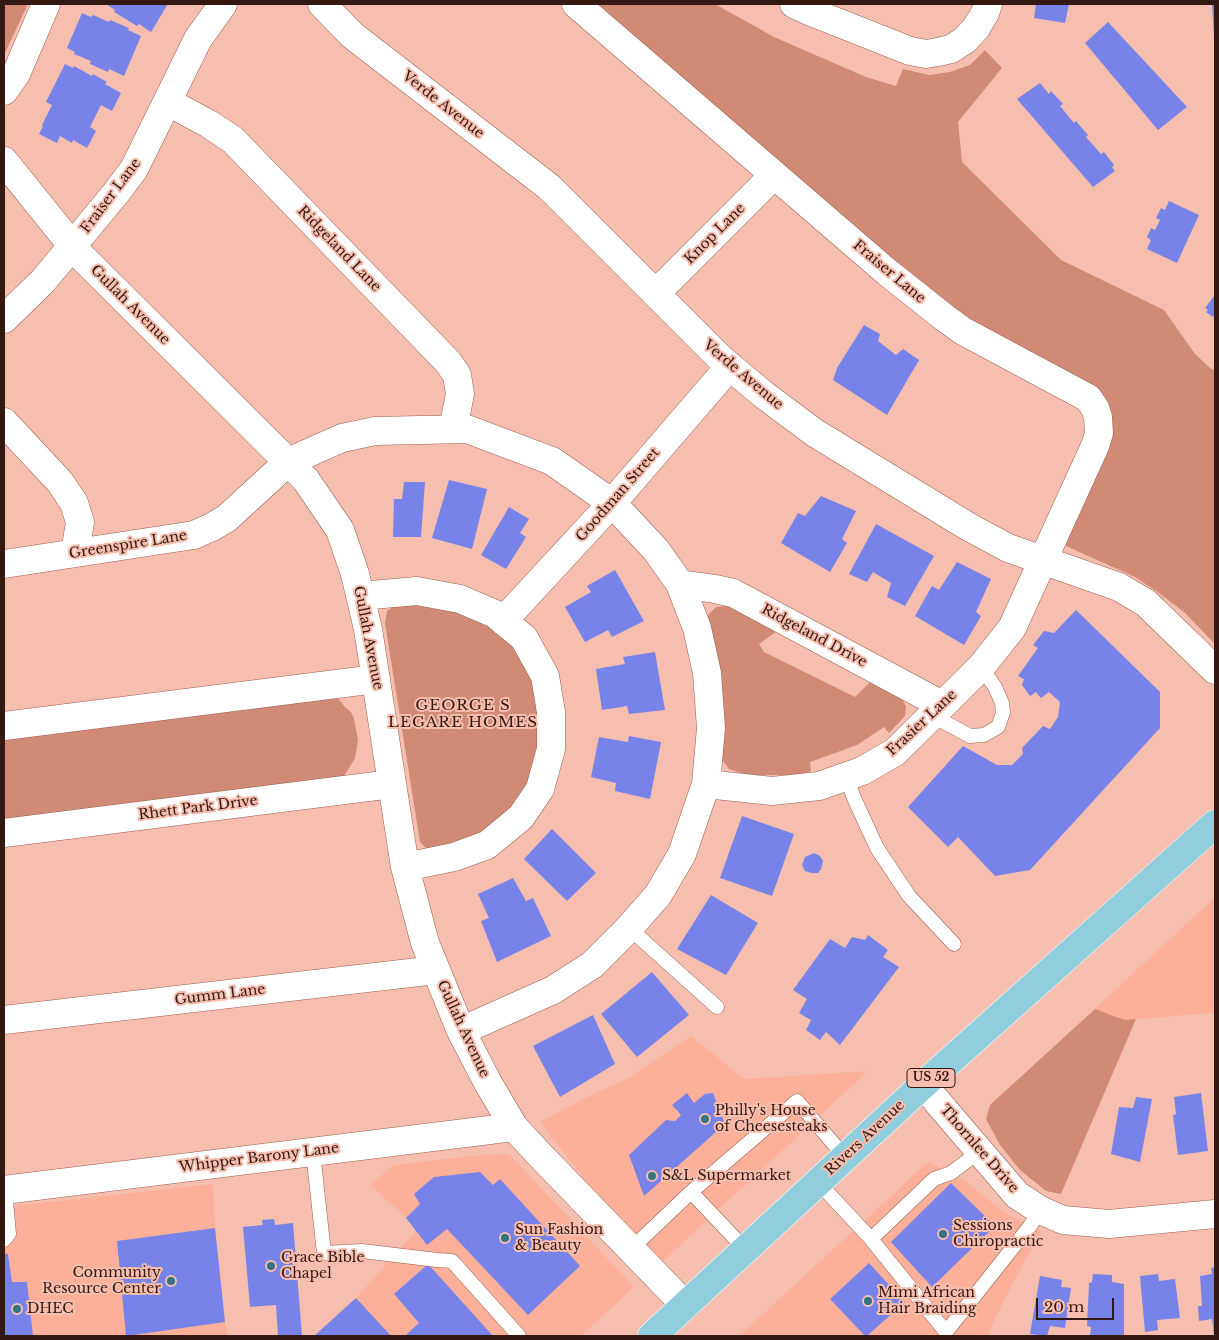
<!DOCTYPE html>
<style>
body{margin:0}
#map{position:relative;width:1219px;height:1340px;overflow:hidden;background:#f6beae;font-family:"Libre Baskerville",serif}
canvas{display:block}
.frame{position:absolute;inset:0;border:5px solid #331912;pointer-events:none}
.scale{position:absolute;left:1036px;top:1298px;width:78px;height:22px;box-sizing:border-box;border:2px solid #331912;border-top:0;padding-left:6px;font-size:15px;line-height:18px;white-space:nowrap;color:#331912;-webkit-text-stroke:4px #f6beae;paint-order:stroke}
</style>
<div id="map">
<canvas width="1219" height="1340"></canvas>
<div class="frame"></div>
<div class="scale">20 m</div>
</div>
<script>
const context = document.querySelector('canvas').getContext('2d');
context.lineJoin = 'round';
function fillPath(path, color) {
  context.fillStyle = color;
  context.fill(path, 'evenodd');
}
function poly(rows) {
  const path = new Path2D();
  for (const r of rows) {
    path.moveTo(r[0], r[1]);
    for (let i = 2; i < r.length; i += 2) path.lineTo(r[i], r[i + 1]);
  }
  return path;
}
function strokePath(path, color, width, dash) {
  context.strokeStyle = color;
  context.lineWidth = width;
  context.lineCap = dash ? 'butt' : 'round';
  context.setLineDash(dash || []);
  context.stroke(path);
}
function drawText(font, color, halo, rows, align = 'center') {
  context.font = font + ' "Libre Baskerville",serif';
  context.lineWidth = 4;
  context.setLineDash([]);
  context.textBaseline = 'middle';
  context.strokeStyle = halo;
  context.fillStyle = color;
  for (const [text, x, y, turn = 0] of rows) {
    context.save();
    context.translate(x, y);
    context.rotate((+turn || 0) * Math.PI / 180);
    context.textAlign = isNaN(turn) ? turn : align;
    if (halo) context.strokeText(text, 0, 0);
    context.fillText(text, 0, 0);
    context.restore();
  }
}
fillPath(poly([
 [1215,897,1215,1013,1125,1020,1095,1009],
 [691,1036,744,1079,868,1071,663,1261,594,1191,540,1122,581,1100,630,1077],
 [509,1154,634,1287,581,1336,314,1336,356,1298,416,1231,406,1218,371,1185,393,1165,481,1155],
 [929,1161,940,1168,963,1179,1006,1214,1041,1230,1005,1299,987,1336,739,1336],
 [213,1184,215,1228,225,1322,229,1336,4,1336,4,1207]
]), '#fdb099');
fillPath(poly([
 [4,4,28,4,4,55],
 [588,4,715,4,774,37,866,77,896,86,903,69,929,75,950,72,970,65,985,50,1002,68,958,122,962,162,1061,260,1164,310,1195,354,1210,368,1215,370,1215,644,1184,612,1159,593,1135,577,1066,546,1064,539,1108,426,965,324],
 [432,600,498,627,516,652,532,679,539,707,540,739,536,764,516,806,488,828,460,846,438,849,426,848,420,842,385,623,387,611,398,603],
 [730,606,776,632,759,644,764,652,855,697,872,680,901,696,906,707,905,716,889,733,884,727,857,745,810,762,811,771,803,775,747,775,729,769,721,758,707,616,716,607],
 [336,696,345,707,351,712,354,719,358,740,355,758,343,778,4,823,4,739],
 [1095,1009,1125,1020,1136,1019,1061,1194,1046,1191,1020,1170,1000,1145,986,1119,990,1105]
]), '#d08a75');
fillPath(poly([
 [106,4,168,4,151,32,139,24,137,26,114,12,115,10],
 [1036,4,1069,4,1065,23,1034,18],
 [1212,4,1215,4,1215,37,1214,37],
 [82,13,91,17,93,15,109,22,110,20,129,28,128,30,141,36,124,76,109,69,108,72,90,64,91,61,74,54,75,52,67,48],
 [1108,22,1187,107,1158,130,1085,43],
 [65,64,73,68,74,66,92,76,93,74,107,82,105,84,121,93,112,111,101,105,90,127,96,131,87,148,73,140,72,143,60,136,57,143,39,134,43,126,42,125,52,105,46,102],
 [1040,83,1049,94,1051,91,1063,104,1060,106,1074,123,1076,121,1081,127,1088,135,1086,137,1101,154,1104,152,1114,165,1112,167,1115,171,1093,187,1017,99],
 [1169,201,1199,215,1177,263,1147,249,1151,240,1147,237,1151,228,1155,230,1160,220,1156,218,1161,208,1165,210],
 [1215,295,1215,315,1214,315,1213,317,1206,312,1208,310,1205,308],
 [864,325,880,334,878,341,896,355,903,349,919,360,887,415,833,380,837,368],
 [449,480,487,489,472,549,432,538],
 [404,482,425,482,421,537,393,537,394,499,402,499],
 [821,496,856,511,842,539,847,543,830,572,781,543,798,513,805,516],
 [509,507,529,519,520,533,526,537,506,569,481,555],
 [876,524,934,556,905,606,887,597,891,583,873,572,867,582,849,574],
 [957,562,991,579,976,612,981,616,964,645,915,616,932,586,939,590],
 [615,570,644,621,612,637,608,630,585,642,565,607,591,592,587,586],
 [1076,610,1160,692,1160,728,1030,870,995,876,958,837,948,847,908,807,963,746,997,765,1012,765,1023,754,1022,748,1043,726,1050,729,1058,717,1060,702,1049,692,1041,698,1036,692,1030,696,1022,685,1024,679,1018,676,1038,648,1033,645,1044,631,1054,633],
 [655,652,665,710,629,714,627,706,602,710,596,669,625,664,623,657],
 [629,736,661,742,650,799,615,791,616,783,591,777,599,737,628,742],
 [742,816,794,834,772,896,720,878],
 [552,829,596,873,567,901,524,859],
 [814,853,820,856,823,861,821,869,818,873,812,873,805,871,802,865,805,857],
 [513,878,526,901,533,898,551,936,497,962,481,921,489,918,478,894],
 [711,895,758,923,726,975,677,949],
 [868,935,888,950,883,957,899,967,840,1045,826,1032,820,1040,806,1030,811,1020,799,1013,807,999,793,990,830,939,845,948,852,937,865,940],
 [652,972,689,1015,637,1057,601,1014],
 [593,1015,615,1064,560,1097,533,1046],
 [687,1093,694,1103,705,1094,713,1093,725,1124,644,1196,629,1155,666,1120,675,1121,681,1115,672,1105],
 [1201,1093,1208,1151,1178,1155,1173,1115,1176,1114,1174,1097],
 [1136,1097,1152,1099,1140,1162,1111,1154,1119,1107,1133,1108],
 [480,1172,493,1185,500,1179,580,1266,528,1315,447,1229,427,1245,406,1218,420,1204,414,1194,434,1177],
 [951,1183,995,1226,932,1287,891,1242],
 [274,1219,275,1225,293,1223,302,1336,278,1336,276,1305,250,1307,243,1227,263,1225,262,1220],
 [215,1228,225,1322,126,1336,117,1241],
 [4,1254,8,1254,12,1282,27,1282,33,1336,4,1336],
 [869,1263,905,1302,867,1336,865,1336,830,1299],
 [428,1264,493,1336,405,1336,419,1323,394,1294],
 [1215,1267,1215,1336,1214,1336,1212,1319,1199,1321,1198,1306,1202,1306,1200,1276,1212,1274,1211,1268],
 [1093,1274,1112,1275,1112,1282,1124,1284,1124,1336,1090,1336,1091,1327,1087,1326,1089,1283,1092,1282],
 [1158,1274,1159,1281,1175,1279,1180,1318,1157,1320,1158,1330,1145,1332,1140,1276],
 [1040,1276,1062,1280,1061,1287,1071,1288,1065,1328,1050,1326,1047,1336,1030,1334],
 [356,1298,391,1336,314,1336]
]), '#7883e9');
const lane = poly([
 [931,715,970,736,984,735,998,727,1003,713,1002,703,995,687,981,667],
 [846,777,854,798,877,848,909,896,954,944],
 [629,928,717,1007],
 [313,1152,324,1253,362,1251,437,1260,452,1261,519,1336],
 [818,1182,871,1239,946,1332,1030,1226,1040,1210],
 [691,1192,797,1101,845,1157],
 [871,1239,934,1179,951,1173,980,1151],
 [4,1240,9,1234,5,1190],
 [631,1249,691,1192,745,1249]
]);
const street = poly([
 [322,4,352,35,549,187,721,359,764,395,815,433,969,527,1008,548,1119,587,1146,603,1215,670],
 [576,4,887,272,945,318,963,331,1088,398,1095,408,1098,417,1099,433,1095,446,1012,628,981,667,895,752,862,771,819,786,772,791,706,784],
 [794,4,809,11,910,51,926,54,938,52,951,49,965,40,976,28,985,13,988,4],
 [4,91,16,74,46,4],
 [168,102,209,124,233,140,448,362,457,375,460,394,453,429],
 [4,161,78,253,306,480,340,530,355,574,368,629,405,867,425,943,461,1031,488,1083,514,1127,538,1153,685,1305],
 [656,293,774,175],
 [4,319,42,282,53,269,116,193,134,169,198,39,223,4],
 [4,422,60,482,74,503,80,522,75,553],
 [4,564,194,535,212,527,227,518,288,462,342,438,375,431,467,429,552,461,612,503,656,550,680,584,697,628,707,673,711,728,706,784,682,854,658,895,629,928,592,965,553,990,461,1031],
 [680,584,715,589,733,593,942,705],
 [360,596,417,591,460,599,495,614,524,638,545,676,551,712,551,749,540,789,521,817,487,845,454,857,405,867],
 [503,621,612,503,730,366],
 [4,726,376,679],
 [4,833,392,784],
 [4,1020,436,970],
 [923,1085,1017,1195,1040,1210,1063,1220,1109,1224,1215,1214],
 [4,1190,514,1127]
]);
const primary = poly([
 [652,1336,923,1085,1215,824]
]);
strokePath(lane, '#9c5e4d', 15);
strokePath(street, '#9c5e4d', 29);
strokePath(primary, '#fff', 29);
strokePath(lane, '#fff', 14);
strokePath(street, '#fff', 28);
strokePath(primary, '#90cede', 28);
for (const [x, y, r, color] of [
 [705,1119,5,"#327586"],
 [652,1176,5,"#327586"],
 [943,1234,5,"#327586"],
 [505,1238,5,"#327586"],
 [271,1266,5,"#327586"],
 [171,1281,5,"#327586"],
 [868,1301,5,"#327586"],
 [17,1309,5,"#327586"]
]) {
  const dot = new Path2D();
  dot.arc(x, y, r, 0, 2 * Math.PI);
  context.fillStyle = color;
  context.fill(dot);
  strokePath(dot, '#f6beae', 2);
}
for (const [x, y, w] of [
 [931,1078,48]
]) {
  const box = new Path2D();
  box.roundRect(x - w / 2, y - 9.5, w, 19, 4);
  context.fillStyle = '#f6beae';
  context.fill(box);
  strokePath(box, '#331912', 1);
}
drawText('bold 12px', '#331912', null, [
 ["US 52",931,1078]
]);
drawText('14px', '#331912', '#f6beae', [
 ["Verde Avenue",443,105,38],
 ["Fraiser Lane",111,196,-53],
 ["Knop Lane",715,234,-45],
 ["Ridgeland Lane",339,249,46],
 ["Fraiser Lane",889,272,40],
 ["Gullah Avenue",130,305,45],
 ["Verde Avenue",743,375,40],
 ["Goodman Street",618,495,-49],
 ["Greenspire Lane",128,545,-9],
 ["Ridgeland Drive",814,636,28],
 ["Gullah Avenue",368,638,79],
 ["Frasier Lane",922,723,-43],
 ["Rhett Park Drive",198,808,-7],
 ["Gumm Lane",220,995,-7],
 ["Gullah Avenue",463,1029,65],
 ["Rivers Avenue",865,1138,-43],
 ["Thornlee Drive",979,1149,49],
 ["Whipper Barony Lane",259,1158,-7]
]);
drawText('14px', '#331912', '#f6beae', [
 ["Philly's House",715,1111],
 ["of Cheesesteaks",715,1127],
 ["S&L Supermarket",662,1176],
 ["Sessions",953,1226],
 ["Chiropractic",953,1242],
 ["Sun Fashion",515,1230],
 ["& Beauty",515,1246],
 ["Grace Bible",281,1258],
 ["Chapel",281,1274],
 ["Community",161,1273,"right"],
 ["Resource Center",161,1289,"right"],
 ["Mimi African",878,1293],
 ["Hair Braiding",878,1309],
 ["DHEC",27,1309]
], 'left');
context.letterSpacing = '1px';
drawText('15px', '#331912', '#f6beae', [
 ["GEORGE S",463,706],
 ["LEGARE HOMES",463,723]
]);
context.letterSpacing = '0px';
</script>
